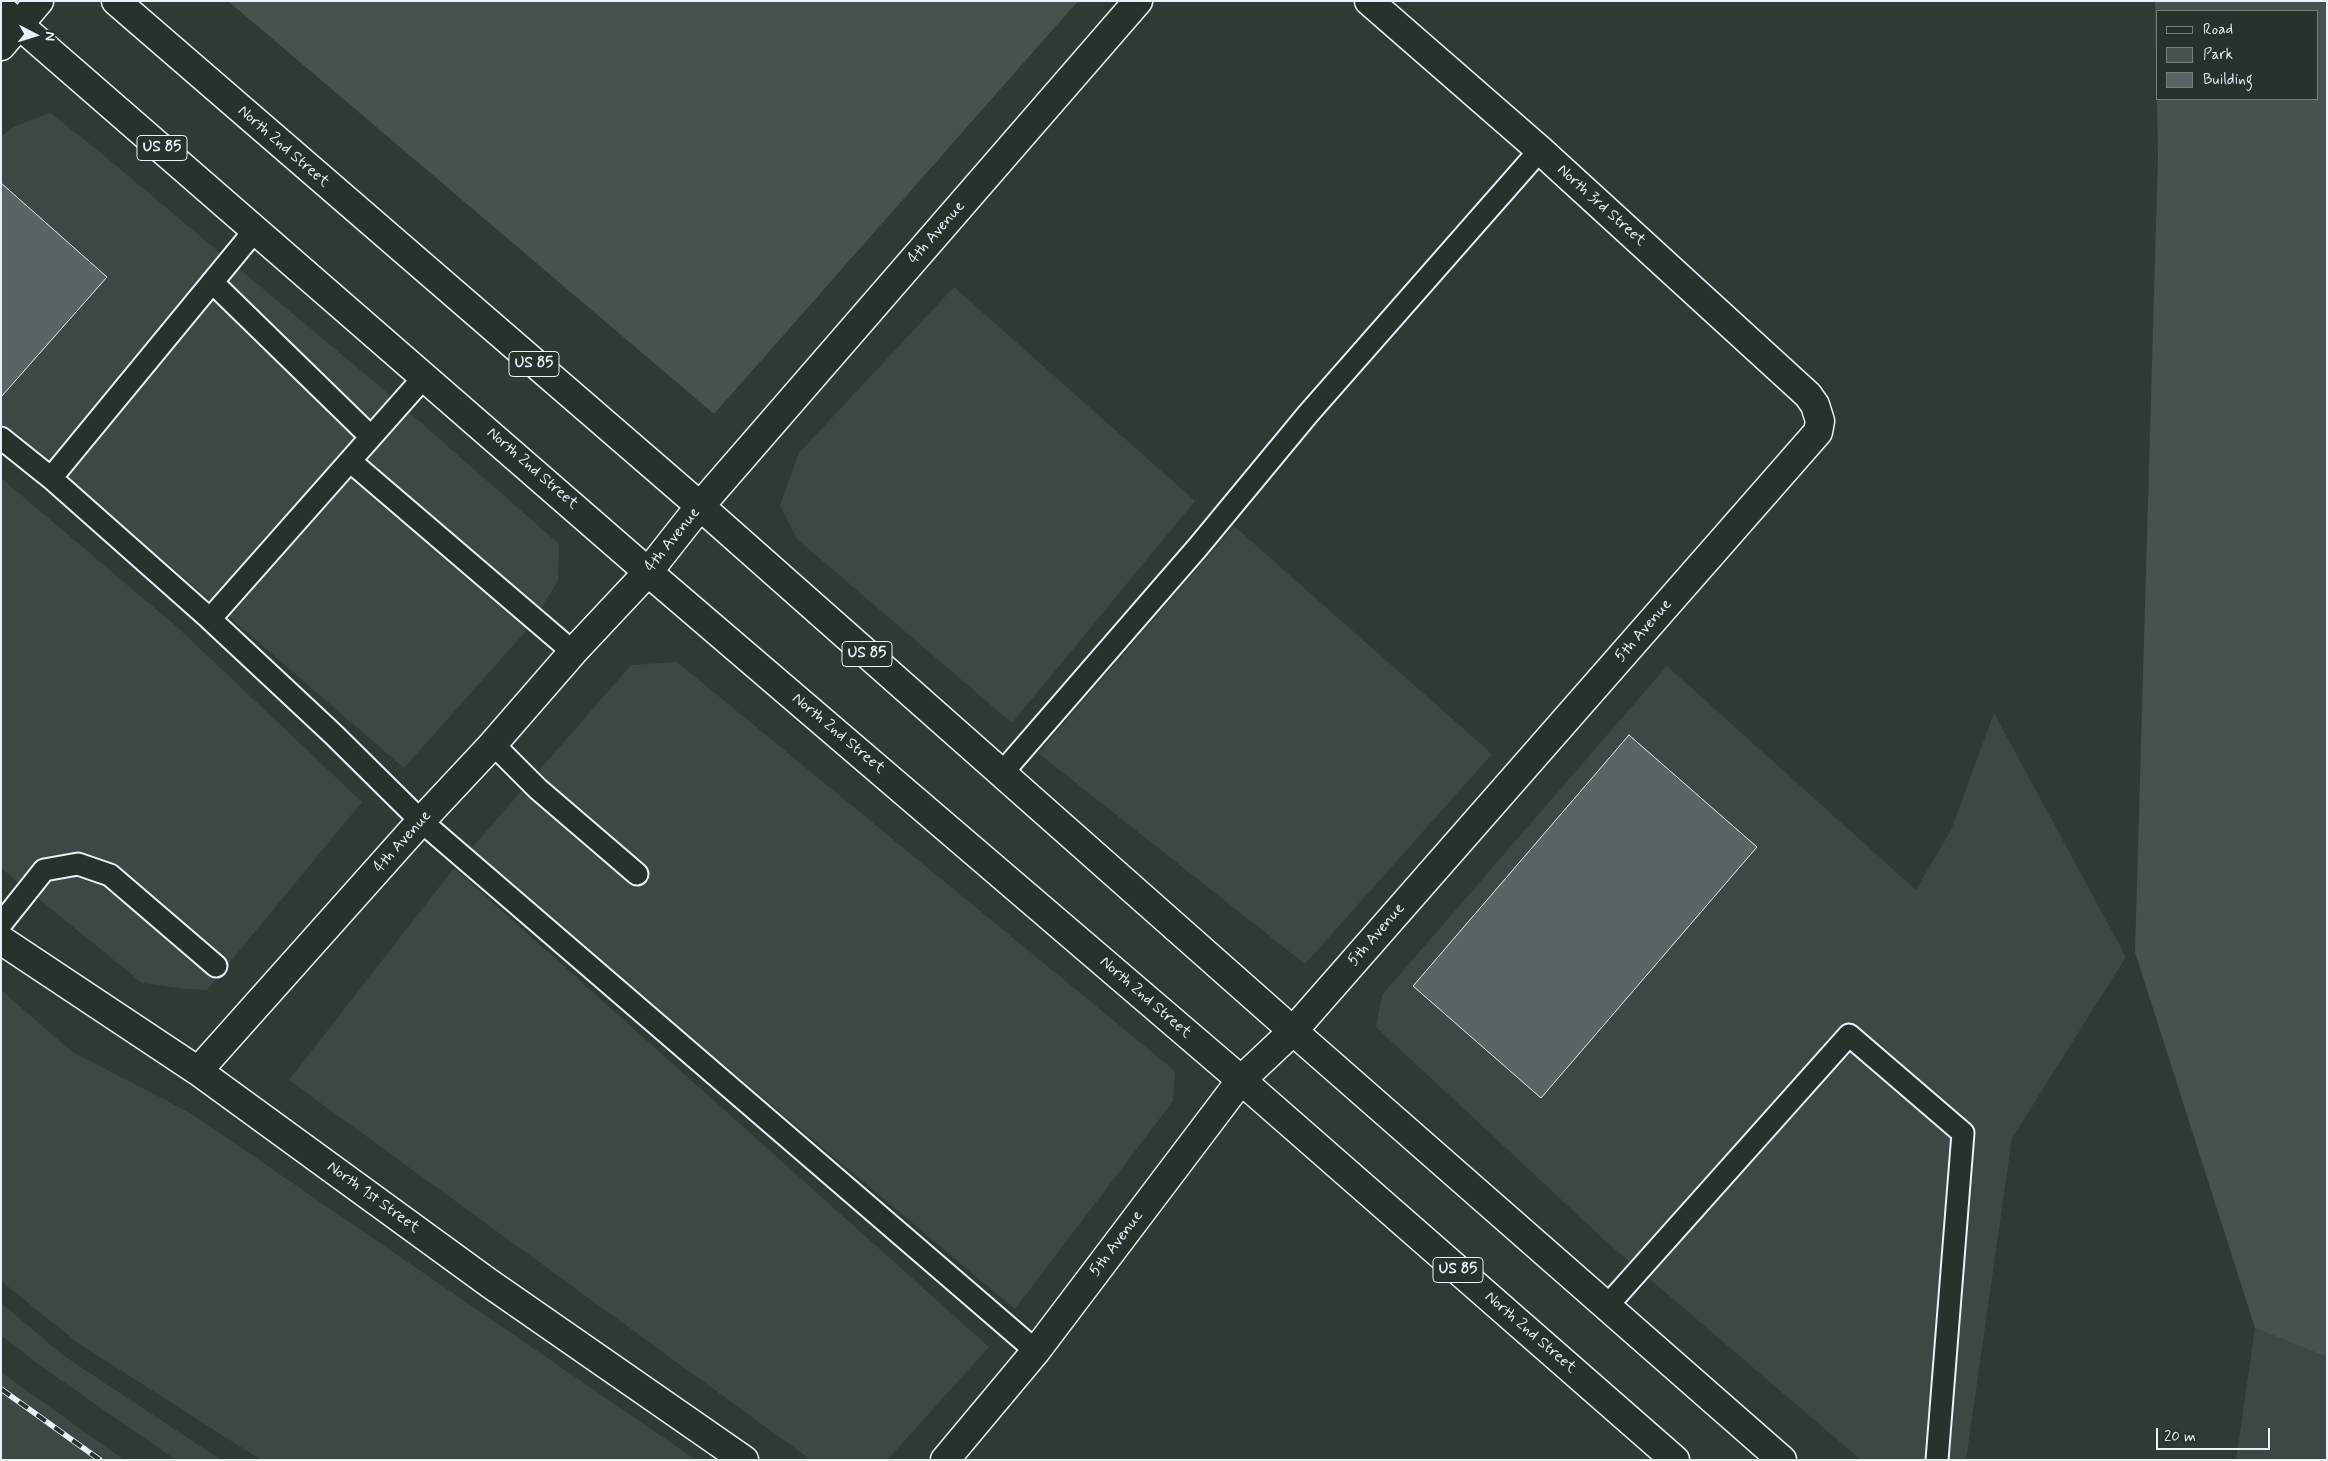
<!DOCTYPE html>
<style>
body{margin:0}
#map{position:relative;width:2328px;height:1461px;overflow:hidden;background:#2e3b35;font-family:Mynerve,sans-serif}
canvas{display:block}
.frame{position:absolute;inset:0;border:2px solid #e8f1f8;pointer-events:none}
.legend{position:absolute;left:2156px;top:10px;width:162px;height:90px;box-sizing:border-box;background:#26332d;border:1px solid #747f7e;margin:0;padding:6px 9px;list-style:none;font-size:15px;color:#e8f1f8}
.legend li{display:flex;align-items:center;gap:10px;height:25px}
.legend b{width:25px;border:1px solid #747f7e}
.north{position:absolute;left:10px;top:10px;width:50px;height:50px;-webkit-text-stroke:4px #26332d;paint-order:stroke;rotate:95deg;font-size:14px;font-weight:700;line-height:20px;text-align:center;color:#e8f1f8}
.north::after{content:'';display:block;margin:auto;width:18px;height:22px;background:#e8f1f8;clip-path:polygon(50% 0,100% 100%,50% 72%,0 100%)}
.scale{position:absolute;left:2156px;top:1428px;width:114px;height:22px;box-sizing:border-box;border:2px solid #e8f1f8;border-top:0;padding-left:6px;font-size:15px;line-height:18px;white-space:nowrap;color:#e8f1f8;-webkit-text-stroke:4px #26332d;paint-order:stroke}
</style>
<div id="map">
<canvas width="2328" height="1461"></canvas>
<div class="frame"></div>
<ul class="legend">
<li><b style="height:6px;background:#26332d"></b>Road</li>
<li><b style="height:14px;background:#45524e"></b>Park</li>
<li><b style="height:14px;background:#596563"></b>Building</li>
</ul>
<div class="north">N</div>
<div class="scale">20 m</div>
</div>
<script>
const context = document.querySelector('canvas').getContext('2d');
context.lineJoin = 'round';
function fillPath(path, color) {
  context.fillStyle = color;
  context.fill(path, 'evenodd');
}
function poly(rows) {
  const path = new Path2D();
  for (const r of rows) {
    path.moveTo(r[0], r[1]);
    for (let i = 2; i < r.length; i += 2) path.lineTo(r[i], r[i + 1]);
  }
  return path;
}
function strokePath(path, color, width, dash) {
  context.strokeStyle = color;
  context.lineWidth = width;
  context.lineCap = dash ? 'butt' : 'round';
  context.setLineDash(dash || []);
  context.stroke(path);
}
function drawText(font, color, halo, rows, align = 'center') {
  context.font = font + ' Mynerve,sans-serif';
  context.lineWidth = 5;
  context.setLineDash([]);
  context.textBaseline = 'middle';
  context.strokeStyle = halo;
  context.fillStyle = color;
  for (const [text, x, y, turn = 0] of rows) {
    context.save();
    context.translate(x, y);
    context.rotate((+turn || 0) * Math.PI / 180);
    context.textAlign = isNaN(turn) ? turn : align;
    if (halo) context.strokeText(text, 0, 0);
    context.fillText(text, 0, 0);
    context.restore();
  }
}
fillPath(poly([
 [50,113,90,144,377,384,559,544,558,581,527,630,404,768,205,596,1,424,1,137,13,127],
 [954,287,1195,501,1012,723,797,539,780,505,799,453],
 [1,478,177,627,362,802,207,990,187,989,142,983,1,868],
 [1234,526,1492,754,1305,964,1038,753],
 [677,662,1175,1071,1173,1101,1015,1309,469,851,631,665],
 [1667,666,1916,890,1951,830,1994,713,2126,957,2012,1138,1966,1460,1861,1460,1610,1245,1376,1027,1382,995],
 [454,868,989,1347,887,1460,811,1460,289,1080],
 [1,990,71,1051,192,1114,696,1460,261,1460,78,1343,1,1281],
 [1,1303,64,1356,221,1460,176,1460,42,1367,1,1335],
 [2255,1328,2327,1357,2327,1460,2236,1460],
 [1,1372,5,1375,124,1460,1,1460]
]), '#3b4843');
fillPath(poly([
 [228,1,1078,1,714,414],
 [2155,1,2327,1,2327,1357,2255,1328,2135,952,2158,156],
 [2157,11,2317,11,2317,99,2157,99]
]), '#45524e');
const building = poly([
 [1,183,107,277,1,397,1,183],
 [1629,735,1757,847,1541,1098,1413,986,1629,735]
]);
fillPath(building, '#596563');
strokePath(building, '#e8f1f8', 1);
const service = poly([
 [256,229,51,478,210,619,425,376],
 [212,282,371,437],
 [1,438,51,478],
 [350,461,573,652],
 [210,619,333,734,421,821,1036,1351],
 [493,744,538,789,637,874],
 [1002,773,1198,547,1308,414,1540,150],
 [1,924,44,870,78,864,110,875,216,966],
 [1607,1306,1849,1035,1963,1133,1937,1460]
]);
const minor = poly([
 [1,46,39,1],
 [1,940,198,1071,489,1283,744,1460],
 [198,1071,421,821,493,744,573,652,648,572,700,506,1138,1],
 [945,1460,1036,1351,1241,1080,1293,1031,1818,432,1820,421,1815,405,1808,395,1540,150,1369,1]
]);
const trunk = poly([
 [116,1,700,506,1293,1031,1782,1460],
 [1,9,648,572,1241,1080,1675,1460]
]);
strokePath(service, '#e8f1f8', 25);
strokePath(minor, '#e8f1f8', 31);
strokePath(trunk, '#e8f1f8', 31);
strokePath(service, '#26332d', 21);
strokePath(minor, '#26332d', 28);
strokePath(trunk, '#26332d', 28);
const rail = poly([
 [1,1389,100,1460]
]);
strokePath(rail, '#e8f1f8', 5.5);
strokePath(rail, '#26332d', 4, [11]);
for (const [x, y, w] of [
 [162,148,50],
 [534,364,50],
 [867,654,50],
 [1458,1270,50]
]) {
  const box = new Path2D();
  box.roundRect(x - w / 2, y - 12.5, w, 25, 4);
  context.fillStyle = '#26332d';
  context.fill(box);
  strokePath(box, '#e8f1f8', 1);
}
drawText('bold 15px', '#e8f1f8', null, [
 ["US 85",162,148],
 ["US 85",534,364],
 ["US 85",867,654],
 ["US 85",1458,1270]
]);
drawText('16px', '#e8f1f8', '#26332d', [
 ["North 2nd Street",283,147,41],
 ["North 3rd Street",1601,206,42],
 ["4th Avenue",937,233,-49],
 ["North 2nd Street",532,469,41],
 ["4th Avenue",673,540,-51],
 ["5th Avenue",1644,631,-49],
 ["North 2nd Street",838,734,40],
 ["4th Avenue",403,842,-48],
 ["5th Avenue",1377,935,-49],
 ["North 2nd Street",1145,998,41],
 ["North 1st Street",373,1198,36],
 ["5th Avenue",1117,1244,-53],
 ["North 2nd Street",1530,1333,41]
]);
</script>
